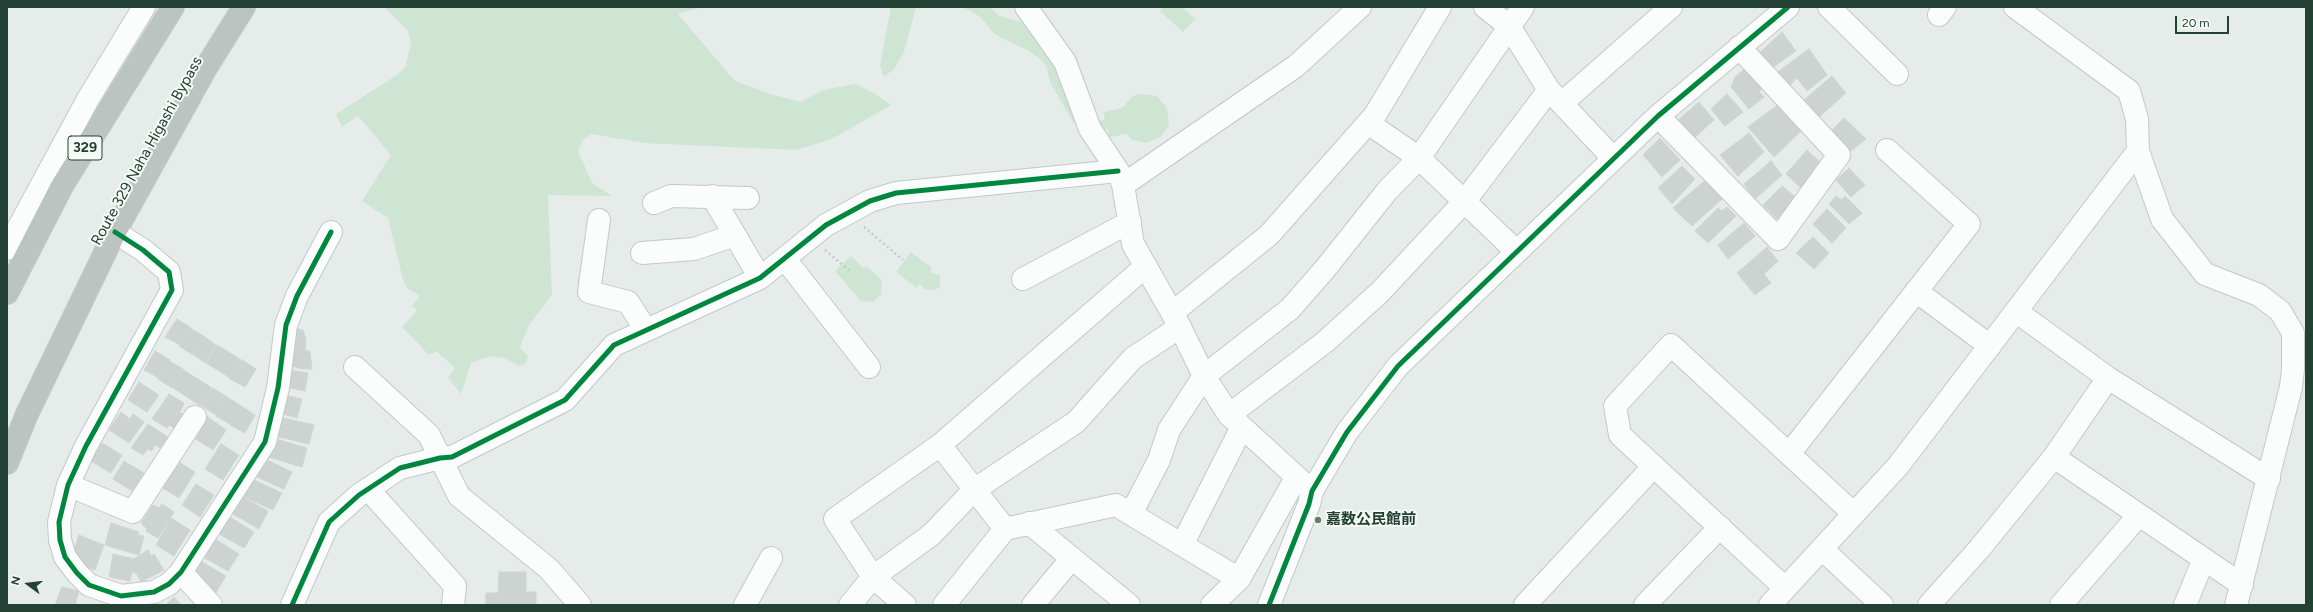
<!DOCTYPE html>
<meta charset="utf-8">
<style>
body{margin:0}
#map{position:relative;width:2313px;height:612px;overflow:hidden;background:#e6ece9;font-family:Figtree,sans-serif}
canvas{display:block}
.frame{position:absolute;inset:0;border:8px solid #234034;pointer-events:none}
.north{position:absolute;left:8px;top:564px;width:40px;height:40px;-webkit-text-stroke:3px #f5faf7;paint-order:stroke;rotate:285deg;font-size:11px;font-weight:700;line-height:16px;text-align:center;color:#234034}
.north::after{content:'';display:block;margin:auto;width:14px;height:18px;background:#234034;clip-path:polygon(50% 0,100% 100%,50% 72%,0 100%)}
.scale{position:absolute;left:2175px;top:16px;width:54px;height:18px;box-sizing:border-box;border:2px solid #234034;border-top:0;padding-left:5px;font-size:12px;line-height:14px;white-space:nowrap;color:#234034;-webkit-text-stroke:3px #f5faf7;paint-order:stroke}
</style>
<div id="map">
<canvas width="2313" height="612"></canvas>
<div class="frame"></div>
<div class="north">N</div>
<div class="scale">20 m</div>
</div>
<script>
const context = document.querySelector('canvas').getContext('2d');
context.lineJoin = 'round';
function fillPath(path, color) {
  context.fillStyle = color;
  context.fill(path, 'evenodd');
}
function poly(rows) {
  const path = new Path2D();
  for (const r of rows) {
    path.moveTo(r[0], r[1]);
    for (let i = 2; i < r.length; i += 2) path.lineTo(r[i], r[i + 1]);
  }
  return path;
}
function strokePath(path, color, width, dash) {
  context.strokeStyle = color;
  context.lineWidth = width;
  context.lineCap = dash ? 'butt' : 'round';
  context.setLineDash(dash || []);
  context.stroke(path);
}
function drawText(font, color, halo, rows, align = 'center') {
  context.font = font + ' Figtree,"Noto Sans JP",sans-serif';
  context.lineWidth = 4;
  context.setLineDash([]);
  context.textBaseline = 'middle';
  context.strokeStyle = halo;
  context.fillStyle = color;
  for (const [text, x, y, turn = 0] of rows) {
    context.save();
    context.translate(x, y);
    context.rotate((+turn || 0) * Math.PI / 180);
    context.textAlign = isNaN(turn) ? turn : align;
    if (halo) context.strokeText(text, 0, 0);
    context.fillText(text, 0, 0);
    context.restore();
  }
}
fillPath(poly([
 [385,7,702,7,678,14,735,81,773,95,801,102,823,90,855,84,872,92,891,105,832,139,796,150,644,143,591,134,583,140,578,151,592,183,612,196,548,195,552,295,529,325,520,347,528,357,525,364,519,366,504,358,491,356,471,363,461,394,448,378,455,368,436,351,429,355,402,327,417,310,412,306,420,296,408,289,403,280,388,218,362,201,391,155,358,116,342,127,336,114,397,75,406,66,411,41,407,30],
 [891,7,916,7,904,52,894,69,884,77,880,66],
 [963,7,989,7,1000,16,1029,24,1045,44,1083,127,1073,122,1050,82,1047,68,1041,60,1029,51,996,35,979,16],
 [1163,7,1182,7,1195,19,1183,32,1160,11],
 [1141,94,1157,96,1167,108,1169,124,1161,137,1146,143,1132,140,1127,134,1109,137,1108,129,1098,132,1093,122,1105,120,1103,112,1122,108,1133,96],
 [911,252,932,268,930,272,940,276,940,286,936,290,925,290,920,284,917,288,896,272],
 [851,256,863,268,866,266,882,280,881,295,873,302,861,301,835,271]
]), '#cfe5d4');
const building = poly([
 [1782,32,1796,51,1772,68,1759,53,1782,32],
 [1809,49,1827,75,1807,91,1797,78,1787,88,1775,74,1809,49],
 [1748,66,1766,85,1759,92,1764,97,1749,109,1731,87,1735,77,1748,66],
 [1832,76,1846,93,1819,117,1804,100,1832,76],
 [1727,94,1743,112,1725,126,1711,109,1727,94],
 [1699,102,1714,120,1693,139,1678,120,1699,102],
 [1779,104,1802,130,1774,157,1748,127,1779,104],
 [1844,118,1866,139,1847,154,1828,134,1844,118],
 [1749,133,1764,152,1738,176,1720,155,1749,133],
 [1660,138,1680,160,1662,177,1643,155,1660,138],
 [1807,150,1822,164,1801,188,1786,174,1807,150],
 [1771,161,1782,175,1755,199,1744,184,1771,161],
 [1682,166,1695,179,1672,204,1658,188,1682,166],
 [1849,168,1865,185,1851,197,1836,180,1849,168],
 [1709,177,1721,187,1717,193,1722,199,1692,226,1673,208,1709,177],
 [1782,186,1798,199,1778,220,1763,205,1782,186],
 [1836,196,1842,200,1845,196,1862,213,1849,224,1829,204,1836,196],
 [1727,207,1736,216,1708,243,1695,231,1718,208,1722,211,1727,207],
 [1827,209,1846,228,1832,243,1813,224,1827,209],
 [1744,223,1755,236,1728,259,1718,245,1744,223],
 [1813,237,1829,253,1814,269,1796,253,1813,237],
 [1767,247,1778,261,1764,274,1771,283,1755,295,1737,273,1767,247],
 [177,319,190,327,180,345,165,337,177,319],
 [190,328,205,337,193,355,179,346,190,328],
 [293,328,303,330,306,339,305,350,310,352,312,369,302,369,286,364,293,328],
 [205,337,216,345,205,363,194,355,205,337],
 [217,345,227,351,216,369,206,363,217,345],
 [155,351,170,360,159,378,144,370,155,351],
 [227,351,241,360,230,378,216,369,227,351],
 [242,360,256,369,245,387,230,379,242,360],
 [169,361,183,369,172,388,158,379,169,361],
 [183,370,198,379,187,397,173,388,183,370],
 [288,370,308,373,305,391,285,387,288,370],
 [198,379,212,388,201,406,187,397,198,379],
 [139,382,159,395,147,412,128,400,139,382],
 [213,388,227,397,216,415,202,406,213,388],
 [169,394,184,403,180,412,183,414,174,428,169,425,167,428,152,419,169,394],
 [284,395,302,399,297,418,279,413,284,395],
 [227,397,241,406,230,424,216,416,227,397],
 [241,406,255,415,245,433,230,425,241,406],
 [121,412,130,419,133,414,144,422,129,443,109,430,121,412],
 [205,415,226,430,213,450,191,436,205,415],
 [279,417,314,425,309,444,275,436,279,417],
 [148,424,168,437,161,448,155,445,152,451,148,449,143,455,131,448,148,424],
 [273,438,307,448,302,467,268,457,273,438],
 [102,443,122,455,111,473,91,461,102,443],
 [221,444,239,455,223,480,205,469,221,444],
 [265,459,292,472,284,489,257,477,265,459],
 [124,461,144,473,132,491,113,479,124,461],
 [177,461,195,472,179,498,161,487,177,461],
 [252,479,282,493,273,510,244,497,252,479],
 [196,484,214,495,200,517,182,505,196,484],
 [241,496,268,511,259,529,231,513,241,496],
 [162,504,174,512,158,538,146,531,147,529,141,523,153,505,159,508,162,504],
 [230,517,254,532,244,548,219,534,230,517],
 [171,518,190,530,174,556,156,545,171,518],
 [111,523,139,532,138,535,144,536,139,555,105,545,111,523],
 [79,535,104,545,95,570,88,568,73,552,79,535],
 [215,539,239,554,228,571,203,557,215,539],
 [148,550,151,556,154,554,164,570,141,582,136,573,132,572,130,581,109,577,113,554,134,559,148,550],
 [202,562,226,576,215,594,191,580,202,562],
 [499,572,526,572,526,592,536,592,536,605,486,605,486,593,498,593,499,572],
 [62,587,79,591,75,605,55,605,62,587],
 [174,597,181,605,166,605,174,597]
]);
fillPath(building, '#cdd3d0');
strokePath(building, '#cfd5d2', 1);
const minor = poly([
 [1026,7,1065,62,1090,129,1118,171,1123,185,1133,244,1180,327,1204,376,1229,415,1312,491],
 [1485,7,1509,26,1549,90,1613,158],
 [1829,7,1897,74],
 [2015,7,2129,91,2137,119,2138,151,2162,219,2205,274,2259,295,2280,311,2293,333,2293,369,2291,387,2236,605],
 [1939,15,1945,7],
 [1562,103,1671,7],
 [1658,116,1778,239,1839,155,1739,47],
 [1368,123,1419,158,1516,251],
 [1123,185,1296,66,1360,7],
 [712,196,760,278],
 [654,203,671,196,748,198],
 [599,220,589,292,628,302,646,330],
 [115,232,143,250,169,272,172,290,86,446,68,485,59,522,60,540,65,557,77,573,89,585,121,596,154,592,169,584,181,572,265,442,278,388,286,325,297,296,331,232],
 [7,249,88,99,144,7],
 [642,253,694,249,735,235],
 [785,259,869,367],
 [1023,279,1130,222],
 [1916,291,1990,346],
 [2017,312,2108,378,2269,479],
 [1172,313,1269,235,1375,115,1440,7],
 [355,367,429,435,459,496,549,569,580,605],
 [1229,415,1325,342,1380,292,1464,202,1549,90],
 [940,445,1005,529,1116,505,1239,579,1296,478],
 [1789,454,1969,224,1887,150],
 [2054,457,2242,585],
 [68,485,133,512,195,417],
 [368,489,455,586,453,605],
 [1131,514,1159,460,1169,430,1204,376,1290,309,1325,269,1387,191,1419,158,1523,7],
 [1029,523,1129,605],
 [1182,545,1242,427],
 [1822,549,1882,605],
 [181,572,211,605],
 [1785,588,1620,435,1615,406,1671,345,1854,514],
 [292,605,329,522,359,495,400,468,440,458,452,457,565,400,614,345,760,278,826,225,870,201,896,193,1118,171],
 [745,605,771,558],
 [850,605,873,577,931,535,974,490,1076,422,1133,358,1180,327],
 [905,605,873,577,835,519,940,445,1146,266],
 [944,605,1005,529],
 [1033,605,1072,558],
 [1212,605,1239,579],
 [1269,605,1309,504,1312,491,1347,432,1398,366,1658,116,1788,7],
 [1525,605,1654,466],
 [1645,605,1720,527],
 [1770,605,1898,466,2138,151],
 [1929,605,1980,548,2054,457,2108,378],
 [2061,605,2139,515],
 [2185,605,2204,559]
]);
const highway = poly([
 [7,293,62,186,173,7],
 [7,463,27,414,115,232,207,66,244,7]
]);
strokePath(minor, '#c3c9c6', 24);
strokePath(highway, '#c2cac7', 24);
strokePath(poly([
 [864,227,903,260],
 [825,250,852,273]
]), '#c2cbc6', 2.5, [2, 3]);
strokePath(minor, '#fbfcfc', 22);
strokePath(highway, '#bbc4c0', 22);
strokePath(poly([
 [115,232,143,250,169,272,172,290,86,446,68,485,59,522,60,540,65,557,77,573,89,585,121,596,154,592,169,584,181,572,265,442,278,388,286,325,297,296,331,232],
 [292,605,329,522,359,495,400,468,440,458,452,457,565,400,614,345,760,278,826,225,870,201,896,193,1118,171],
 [1269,605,1309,504,1312,491,1347,432,1398,366,1658,116,1788,7]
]), '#00873e', 5);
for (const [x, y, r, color] of [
 [1318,520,4,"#677c73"]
]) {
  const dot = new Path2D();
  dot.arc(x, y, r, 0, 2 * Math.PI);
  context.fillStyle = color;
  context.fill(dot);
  strokePath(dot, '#f5faf7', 1.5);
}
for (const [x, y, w] of [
 [85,148,34]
]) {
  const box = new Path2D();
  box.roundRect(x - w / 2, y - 12, w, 24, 3);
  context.fillStyle = '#f5faf7';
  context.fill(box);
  strokePath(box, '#234034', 1);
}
drawText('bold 14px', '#234034', null, [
 ["329",85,148]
]);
drawText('15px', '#234034', '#f5faf7', [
 ["Route 329 Naha Higashi Bypass",147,151,-61]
]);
drawText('bold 15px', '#234034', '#f5faf7', [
 ["嘉数公民館前",1326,520]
], 'left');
</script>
